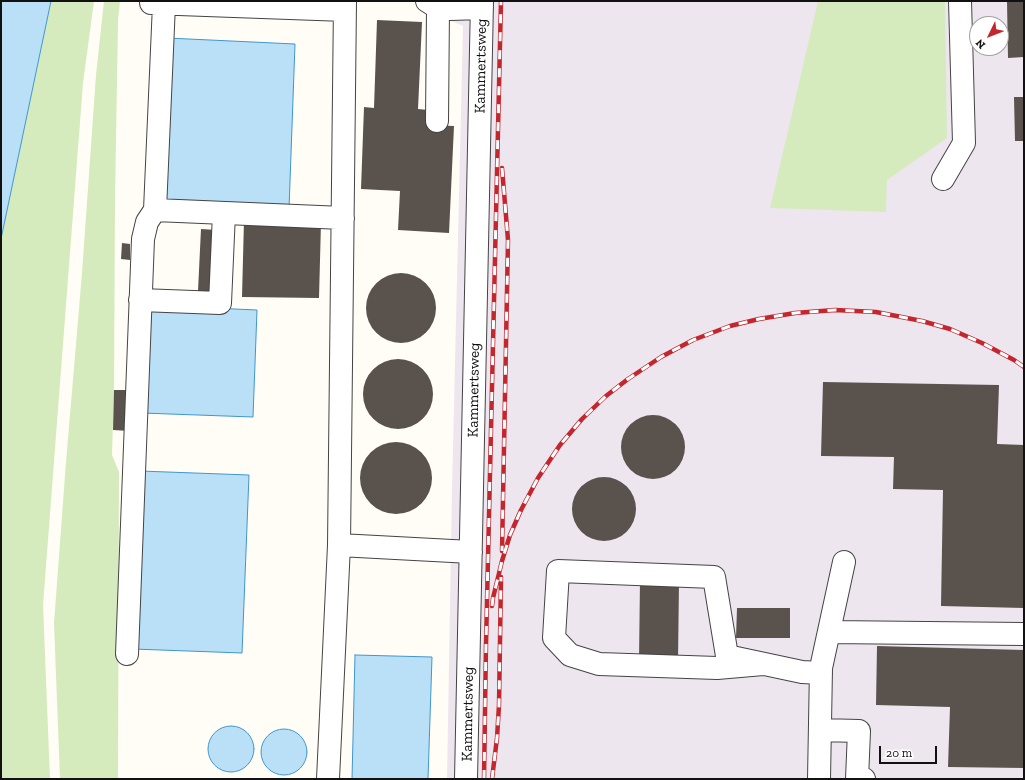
<!DOCTYPE html>
<style>
body{margin:0}
#map{position:relative;width:1025px;height:780px;overflow:hidden;background:#fffdf5;font-family:"Zilla Slab",serif}
canvas{display:block}
.frame{position:absolute;inset:0;border:2px solid #111;pointer-events:none}
.north{position:absolute;left:969px;top:16px;width:40px;height:40px;box-sizing:border-box;background:#fff;border:1px solid #a0a0a0;border-radius:50%;rotate:227deg;font-size:11px;font-weight:700;line-height:16px;text-align:center;color:#111}
.north::after{content:'';display:block;margin:auto;width:14px;height:18px;background:#c4262e;clip-path:polygon(50% 0,100% 100%,50% 72%,0 100%)}
.scale{position:absolute;left:879px;top:746px;width:58px;height:18px;box-sizing:border-box;border:2px solid #111;border-top:0;padding-left:5px;font-size:12px;line-height:14px;white-space:nowrap;color:#111;-webkit-text-stroke:3px #fff;paint-order:stroke}
</style>
<div id="map">
<canvas width="1025" height="780"></canvas>
<div class="frame"></div>
<div class="north">N</div>
<div class="scale">20 m</div>
</div>
<script>
const context = document.querySelector('canvas').getContext('2d');
context.lineJoin = 'round';
function fillPath(path, color) {
  context.fillStyle = color;
  context.fill(path, 'evenodd');
}
function poly(rows) {
  const path = new Path2D();
  for (const r of rows) {
    if (r.length === 3) {
      path.moveTo(r[0] + r[2], r[1]);
      path.arc(r[0], r[1], r[2], 0, 2 * Math.PI);
      continue;
    }
    path.moveTo(r[0], r[1]);
    for (let i = 2; i < r.length; i += 2) path.lineTo(r[i], r[i + 1]);
  }
  return path;
}
function strokePath(path, color, width, dash) {
  context.strokeStyle = color;
  context.lineWidth = width;
  context.lineCap = dash ? 'butt' : 'round';
  context.setLineDash(dash || []);
  context.stroke(path);
}
function drawText(font, color, halo, rows, align = 'center') {
  context.font = font + ' "Zilla Slab",serif';
  context.lineWidth = 4;
  context.setLineDash([]);
  context.textBaseline = 'middle';
  context.strokeStyle = halo;
  context.fillStyle = color;
  for (const [text, x, y, turn = 0] of rows) {
    context.save();
    context.translate(x, y);
    context.rotate((+turn || 0) * Math.PI / 180);
    context.textAlign = isNaN(turn) ? turn : align;
    if (halo) context.strokeText(text, 0, 0);
    context.fillText(text, 0, 0);
    context.restore();
  }
}
fillPath(poly([
 [450,1,1024,1,1024,779,447,779,452,490,463,26,449,20],
 [977,24,1001,24,1001,48,977,48]
]), '#eee6ef');
fillPath(poly([
 [51,1,94,1,83,83,43,605,50,779,1,779,1,239],
 [104,1,120,1,118,20,115,200,114,390,112,455,119,472,118,779,60,779,54,623,66,462,82,273,96,75],
 [818,1,945,1,947,138,887,180,886,212,770,208]
]), '#d5ebbd');
const water = poly([
 [1,1,51,1,1,239,1,1],
 [167,38,295,44,289,209,160,204,167,38],
 [147,305,257,310,253,417,142,413,147,305],
 [140,471,249,475,242,653,133,649,140,471],
 [355,655,432,657,428,779,352,779,355,655],
 [231,749,23],
 [284,752,23]
]);
fillPath(water, '#b9e0f7');
strokePath(water, '#3f96cf', 1);
fillPath(poly([
 [1007,1,1024,1,1024,57,1008,58],
 [377,20,422,22,418,109,428,110,427,125,454,126,449,233,398,230,400,191,361,189,364,107,374,108],
 [1014,97,1024,97,1024,141,1015,141],
 [244,220,321,222,319,298,242,297],
 [201,229,216,230,213,292,198,291],
 [122,243,130,244,130,260,121,259],
 [401,308,35],
 [398,394,35],
 [823,382,999,385,997,444,1024,445,1024,608,941,606,943,490,893,489,894,457,821,456],
 [114,390,131,390,130,431,113,430],
 [653,447,32],
 [396,478,36],
 [604,509,32],
 [640,581,679,582,678,661,639,660],
 [737,608,790,608,790,638,736,638],
 [877,646,1024,650,1024,768,948,767,950,707,876,705]
]), '#5a524d');
const minor = poly([
 [427,1,438,8,437,121],
 [151,3,345,10],
 [438,8,450,9,482,8],
 [943,179,964,143,960,1],
 [155,210,343,218],
 [140,300,220,303,224,213],
 [339,545,345,1],
 [829,632,1024,634],
 [127,654,143,239,147,222,155,210,164,4],
 [763,664,717,668,599,664,570,655,554,638,558,571,714,577,727,656,802,672,821,673],
 [820,730,859,731,857,779,864,779],
 [328,779,339,545,471,552],
 [466,779,482,1],
 [819,779,821,668,844,562]
]);
strokePath(minor, '#444', 24);
strokePath(minor, '#fff', 22);
const rail = poly([
 [502,168,508,240,502,551],
 [492,606,493,598,502,561,510,535,521,510,538,478,560,445,582,419,606,396,628,379,661,357,693,340,730,326,759,319,795,313,835,310,876,312,922,321,950,329,982,343,1014,360,1024,367],
 [484,779,486,644,501,1],
 [492,779,497,738,499,705,501,577]
]);
strokePath(rail, '#c4262e', 4.5);
strokePath(rail, '#fff', 3, [9]);
drawText('15px', '#111', '#fff', [
 ["Kammertsweg",481,66,-89],
 ["Kammertsweg",474,390,-89],
 ["Kammertsweg",468,714,-89]
]);
</script>
